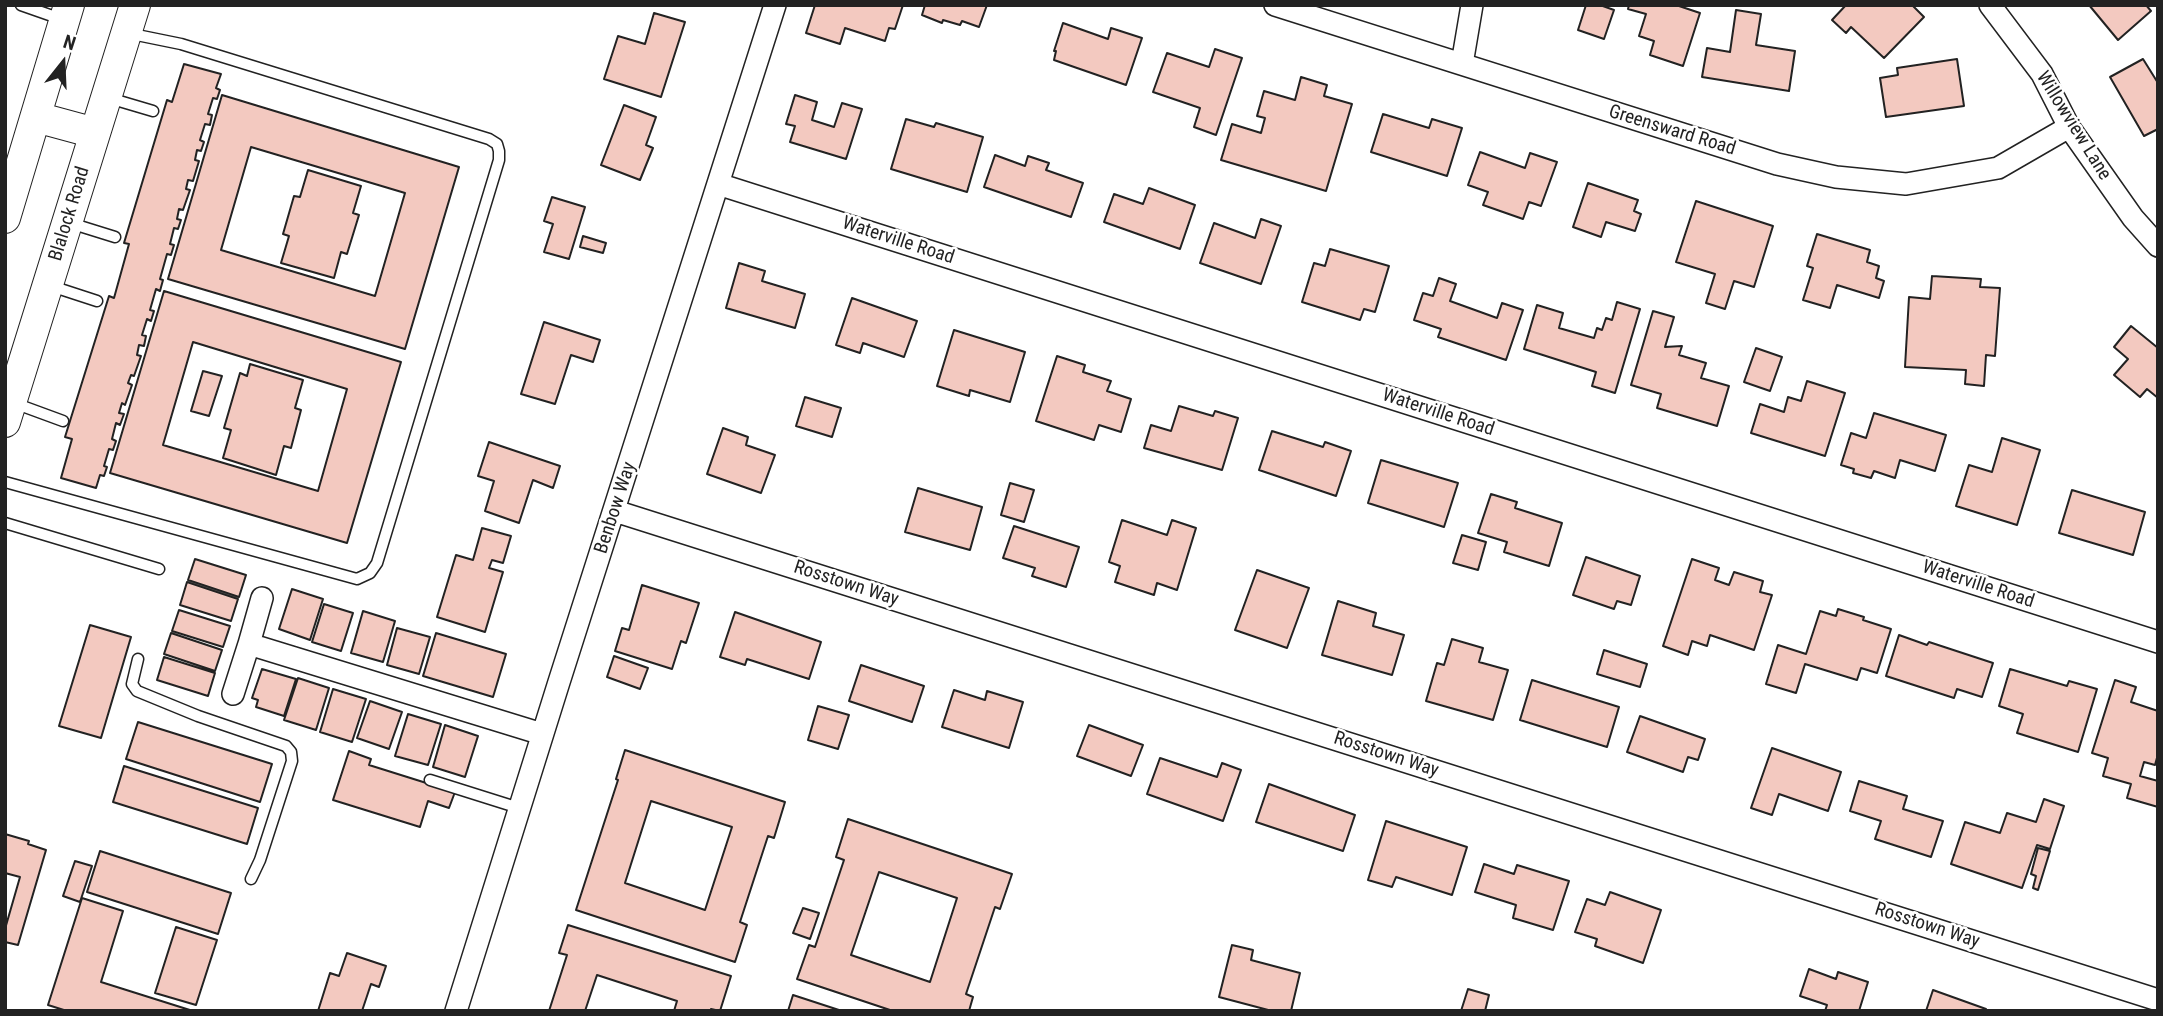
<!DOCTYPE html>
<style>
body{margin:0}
#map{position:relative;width:2163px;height:1016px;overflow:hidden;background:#fff;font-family:"Roboto Condensed",sans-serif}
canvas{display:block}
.frame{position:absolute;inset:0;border:7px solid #222;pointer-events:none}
.north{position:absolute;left:28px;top:28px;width:70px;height:70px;-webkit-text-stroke:5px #fff;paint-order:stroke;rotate:18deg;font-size:19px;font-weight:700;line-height:28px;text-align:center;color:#222}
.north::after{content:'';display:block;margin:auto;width:24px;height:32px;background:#222;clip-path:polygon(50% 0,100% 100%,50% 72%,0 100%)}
</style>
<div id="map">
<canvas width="2163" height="1016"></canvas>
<div class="frame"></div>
<div class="north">N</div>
</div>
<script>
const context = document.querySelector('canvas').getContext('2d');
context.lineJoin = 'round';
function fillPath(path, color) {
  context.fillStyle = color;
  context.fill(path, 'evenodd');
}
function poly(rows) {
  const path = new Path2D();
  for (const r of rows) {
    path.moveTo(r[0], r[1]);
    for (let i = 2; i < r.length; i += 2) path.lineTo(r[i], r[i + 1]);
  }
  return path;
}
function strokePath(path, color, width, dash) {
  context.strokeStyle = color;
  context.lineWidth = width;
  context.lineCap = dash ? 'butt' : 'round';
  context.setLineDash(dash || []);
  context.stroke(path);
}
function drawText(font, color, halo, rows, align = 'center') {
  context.font = font + ' "Roboto Condensed",sans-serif';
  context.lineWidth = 5;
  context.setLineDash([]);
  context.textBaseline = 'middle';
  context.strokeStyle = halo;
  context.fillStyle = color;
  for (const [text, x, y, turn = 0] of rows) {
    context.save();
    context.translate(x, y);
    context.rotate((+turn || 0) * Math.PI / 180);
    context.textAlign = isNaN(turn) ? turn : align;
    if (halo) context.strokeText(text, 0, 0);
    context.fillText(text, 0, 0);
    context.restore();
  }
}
const building = poly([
 [815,5,903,5,895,29,889,28,885,41,845,28,840,44,806,33,815,5],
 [925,5,987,5,979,27,962,21,960,25,943,20,942,23,922,15,925,5],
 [1586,5,1600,5,1614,10,1604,39,1578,30,1586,5],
 [1629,5,1676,5,1700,13,1683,66,1650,55,1654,41,1639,36,1646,14,1628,9,1629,5],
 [1846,5,1912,5,1924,17,1884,58,1851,27,1846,33,1832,20,1846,5],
 [2089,5,2146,5,2151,11,2118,40,2089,5],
 [1736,10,1761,14,1756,45,1795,51,1789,91,1702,77,1707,48,1730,52,1736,10],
 [654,13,685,22,661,97,604,79,618,36,645,44,654,13],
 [1063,23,1108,39,1111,28,1142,38,1126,85,1054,60,1056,51,1054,51,1063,23],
 [1215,49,1242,58,1216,135,1194,127,1200,108,1153,92,1167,53,1209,67,1215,49],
 [1957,59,1964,106,1886,117,1880,78,1898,75,1897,68,1957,59],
 [2143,59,2158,83,2158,129,2144,136,2110,77,2143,59],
 [184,64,221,74,216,88,220,90,217,99,213,98,208,114,212,115,210,125,205,124,200,140,204,142,201,151,197,150,195,160,199,161,193,181,188,180,186,189,190,190,183,210,179,209,177,219,181,220,178,229,174,228,170,244,174,245,171,255,167,254,160,279,163,280,160,291,156,289,150,310,154,311,151,321,147,319,142,335,146,336,144,346,139,345,137,355,141,356,134,376,131,375,128,383,132,385,125,405,122,403,119,413,124,414,120,425,116,423,112,439,116,441,113,450,109,449,104,466,107,467,104,476,100,475,96,488,61,478,72,439,65,437,109,296,114,298,129,244,124,243,167,100,172,102,184,64],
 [1301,77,1327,85,1324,96,1352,104,1326,191,1221,160,1232,124,1261,133,1265,118,1257,116,1264,91,1295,100,1301,77],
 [222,95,459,167,405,349,168,279,222,95],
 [251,147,405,193,375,296,221,250,251,147],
 [795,95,817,102,812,120,834,127,842,103,862,109,846,159,790,142,795,126,786,124,795,95],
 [624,105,656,117,646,145,653,148,640,180,601,165,624,105],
 [1383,114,1429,128,1432,119,1462,128,1447,176,1371,152,1383,114],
 [906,119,934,127,936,123,983,137,967,192,891,169,906,119],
 [1480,152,1525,168,1530,153,1557,162,1541,206,1529,202,1523,219,1483,205,1488,192,1468,185,1480,152],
 [995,155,1025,166,1028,156,1049,163,1046,170,1083,183,1071,217,984,187,995,155],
 [308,170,361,186,353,213,359,215,347,254,341,252,334,278,281,263,289,236,283,234,294,196,300,197,308,170],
 [1588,183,1638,200,1634,211,1641,214,1635,231,1606,222,1601,237,1573,227,1588,183],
 [1149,188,1195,205,1180,249,1104,222,1114,194,1143,204,1149,188],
 [552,197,585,207,569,259,544,252,553,224,544,221,552,197],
 [1696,201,1773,226,1754,287,1734,281,1725,309,1706,303,1715,274,1676,262,1696,201],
 [1261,219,1281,226,1261,284,1200,263,1214,223,1255,238,1261,219],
 [1817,234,1870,250,1867,262,1879,266,1876,278,1884,281,1879,298,1837,285,1830,308,1803,300,1813,268,1807,266,1817,234],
 [583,236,606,243,603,253,580,247,583,236],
 [1330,249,1389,266,1375,312,1364,309,1360,320,1302,302,1314,263,1325,266,1330,249],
 [739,263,765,271,762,281,805,294,795,328,726,308,739,263],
 [1932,276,1981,279,1980,287,2000,288,1995,356,1986,355,1984,386,1965,384,1966,370,1905,367,1909,297,1930,299,1932,276],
 [1439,278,1456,284,1450,301,1497,318,1502,303,1523,310,1506,360,1438,337,1441,329,1414,320,1423,293,1433,296,1439,278],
 [164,291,401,362,347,543,110,473,164,291],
 [193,342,347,389,318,491,163,445,193,342],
 [852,298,917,321,904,357,863,343,860,353,836,345,852,298],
 [1617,302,1640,309,1615,393,1592,386,1596,372,1524,349,1537,305,1563,313,1559,328,1594,338,1597,328,1602,330,1606,318,1612,320,1617,302],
 [1653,311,1674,317,1665,347,1682,346,1679,355,1706,363,1701,378,1729,386,1717,426,1657,408,1661,394,1631,385,1653,311],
 [544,322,600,340,593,362,571,355,555,404,521,394,544,322],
 [2131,326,2158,348,2158,398,2147,389,2140,397,2114,375,2128,359,2114,347,2131,326],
 [954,330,1025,352,1010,402,970,390,969,396,937,386,954,330],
 [1756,348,1782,357,1770,391,1744,382,1756,348],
 [1057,356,1085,365,1083,372,1111,381,1107,391,1131,399,1121,432,1099,425,1094,440,1036,421,1057,356],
 [250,364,303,380,295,408,301,410,291,448,284,446,276,475,223,458,231,430,224,428,240,373,247,376,250,364],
 [203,371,222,376,209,416,191,411,203,371],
 [1807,381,1845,393,1825,456,1751,433,1760,404,1784,412,1788,397,1801,401,1807,381],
 [805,397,841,408,832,437,796,426,805,397],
 [1179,406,1213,416,1215,411,1238,418,1222,470,1144,448,1151,425,1171,431,1179,406],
 [1874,413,1946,435,1935,471,1900,460,1895,478,1874,471,1871,478,1853,473,1854,469,1841,465,1851,433,1866,438,1874,413],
 [723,428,748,437,746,445,775,455,761,493,707,474,723,428],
 [1272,431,1323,447,1325,442,1351,451,1336,496,1259,470,1272,431],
 [2002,438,2040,450,2017,525,1956,506,1969,465,1992,472,2002,438],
 [489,442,560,466,553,488,533,480,519,523,485,511,494,481,478,476,489,442],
 [1381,460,1458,483,1444,527,1368,503,1381,460],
 [1010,483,1034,490,1024,522,1001,515,1010,483],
 [918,488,982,507,970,550,905,532,918,488],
 [2072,490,2145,512,2133,555,2059,533,2072,490],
 [1491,494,1517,502,1515,508,1562,523,1549,566,1504,552,1507,542,1478,533,1491,494],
 [1122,520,1167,535,1172,520,1196,528,1177,590,1157,583,1154,595,1115,582,1120,566,1109,562,1122,520],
 [1014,526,1079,547,1066,587,1032,576,1035,568,1003,558,1014,526],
 [482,528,511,536,503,563,492,560,489,568,503,572,485,632,437,617,456,555,473,560,482,528],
 [1462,535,1486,542,1478,570,1453,563,1462,535],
 [1586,557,1640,576,1631,605,1617,601,1614,609,1573,595,1586,557],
 [195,559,246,575,239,597,188,580,195,559],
 [1692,559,1719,568,1715,580,1729,585,1734,572,1763,581,1760,592,1772,595,1754,650,1710,635,1707,646,1692,641,1688,655,1663,646,1692,559],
 [1257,570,1309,588,1287,648,1235,630,1257,570],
 [187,582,238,599,231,621,180,605,187,582],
 [642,585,699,603,686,643,681,641,672,669,615,651,622,628,629,630,642,585],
 [292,589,323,599,310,640,279,629,292,589],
 [1338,601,1376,613,1373,626,1404,635,1392,675,1322,655,1338,601],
 [324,604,353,613,341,651,312,642,324,604],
 [1838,609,1864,617,1863,620,1891,629,1877,673,1861,668,1857,680,1805,664,1796,693,1766,684,1778,645,1806,654,1820,611,1836,616,1838,609],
 [179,610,230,626,223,647,172,631,179,610],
 [363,611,395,621,383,662,351,653,363,611],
 [735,612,821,642,809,679,747,659,745,665,720,657,735,612],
 [90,625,131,637,101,738,59,726,90,625],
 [397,628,430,637,419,674,387,665,397,628],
 [171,633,222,650,215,671,164,654,171,633],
 [436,633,506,654,493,697,423,676,436,633],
 [1899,635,1927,645,1929,642,1993,663,1982,697,1957,689,1954,698,1886,676,1899,635],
 [1452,639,1483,648,1479,662,1508,670,1493,720,1426,701,1437,663,1444,665,1452,639],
 [1604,650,1647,664,1640,687,1597,674,1604,650],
 [614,656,648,668,640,689,607,677,614,656],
 [164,657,215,673,208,696,157,680,164,657],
 [861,665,924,686,912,722,849,701,861,665],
 [262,669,296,679,284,716,256,707,258,700,252,698,262,669],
 [2010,669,2067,686,2069,681,2097,689,2078,752,2017,733,2023,714,1999,706,2010,669],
 [298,678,329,688,316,730,284,720,298,678],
 [1532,680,1619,707,1607,747,1520,720,1532,680],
 [2115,680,2136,687,2131,702,2158,711,2158,754,2155,765,2144,762,2140,776,2158,781,2158,807,2127,798,2131,784,2103,776,2108,758,2092,753,2115,680],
 [333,689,366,699,352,742,320,732,333,689],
 [954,690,985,700,987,691,1023,702,1009,748,942,727,954,690],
 [370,701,402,712,389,749,357,738,370,701],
 [818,706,849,715,838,749,808,740,818,706],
 [408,714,441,724,428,765,395,756,408,714],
 [1640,716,1705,739,1698,760,1688,757,1683,772,1627,752,1640,716],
 [138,722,272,764,260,802,126,759,138,722],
 [445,725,478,736,465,777,433,767,445,725],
 [1089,725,1143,745,1131,776,1077,756,1089,725],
 [1772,748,1841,772,1828,811,1779,794,1772,815,1751,808,1772,748],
 [625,750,785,802,774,838,768,836,740,922,747,925,735,962,576,910,618,780,616,779,625,750],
 [651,801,732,827,705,910,625,883,651,801],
 [349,751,371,759,369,765,455,792,449,808,428,801,420,827,333,800,349,751],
 [1160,758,1217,777,1222,763,1241,770,1223,821,1147,794,1160,758],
 [124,766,258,808,247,844,113,802,124,766],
 [1859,781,1907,796,1903,809,1943,821,1931,857,1875,839,1881,821,1850,811,1859,781],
 [1269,784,1355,815,1343,851,1256,822,1269,784],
 [2044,799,2064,806,2050,849,2037,845,2022,888,1951,864,1965,822,2000,833,2007,813,2036,822,2044,799],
 [848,819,1012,874,1000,909,995,907,966,994,973,997,969,1011,893,1011,797,979,809,945,815,947,844,860,836,857,848,819],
 [879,872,957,898,930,982,851,955,879,872],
 [1386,821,1467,847,1452,895,1396,877,1392,887,1368,880,1386,821],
 [5,834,29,841,28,844,46,850,18,945,5,942,5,929,20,877,5,873,5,834],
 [2038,848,2050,851,2038,890,2033,888,2036,876,2031,874,2038,848],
 [100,851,231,893,218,934,87,892,100,851],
 [75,861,92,866,80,902,63,896,75,861],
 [1484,864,1514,874,1517,865,1569,881,1553,930,1513,918,1516,905,1475,892,1484,864],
 [1610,892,1661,910,1643,963,1595,946,1597,939,1575,932,1587,899,1605,905,1610,892],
 [82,898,123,911,101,982,193,1011,67,1011,48,1005,82,898],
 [803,908,819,913,810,939,793,933,803,908],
 [568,925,731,976,720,1011,711,1009,711,1011,674,1011,677,1001,597,975,585,1011,549,1011,567,955,559,953,568,925],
 [176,927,217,940,196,1005,155,993,176,927],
 [1232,945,1253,950,1251,960,1300,973,1291,1011,1272,1011,1219,997,1232,945],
 [347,953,386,966,379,987,371,984,362,1011,318,1011,330,973,339,976,347,953],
 [1809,969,1836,979,1838,972,1868,982,1859,1011,1825,1011,1827,1005,1800,996,1809,969],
 [1468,989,1489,995,1485,1011,1461,1011,1468,989],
 [1933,990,1986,1009,1985,1011,1926,1011,1933,990],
 [793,995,842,1011,788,1011,793,995]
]);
fillPath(building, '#f3c9c0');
strokePath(building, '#222', 2);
const lane = poly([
 [21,5,61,19],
 [109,98,153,111],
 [70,223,115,237],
 [51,286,97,301],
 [14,403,63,421],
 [5,482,357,579,370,573,377,563,499,160,499,151,497,144,489,139,181,44,127,33],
 [5,523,159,569],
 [138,659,132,684,137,691,198,716,286,746,291,752,292,761,260,860,251,879],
 [430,780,519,808]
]);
const street = poly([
 [1275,5,1777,164,1836,177,1906,184,1998,168,2069,127],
 [1990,5,2042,74,2069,127,2133,218,2158,246],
 [1462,64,1472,5],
 [718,184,2158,642],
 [615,511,2158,1000],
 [262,598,249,644,542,734],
 [233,694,249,644],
 [456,1011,559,682,775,5]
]);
const secondary = poly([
 [36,117,95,133],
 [5,218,69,5],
 [5,422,135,5]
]);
strokePath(lane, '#222', 13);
strokePath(street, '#222', 24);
strokePath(secondary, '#222', 32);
strokePath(lane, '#fff', 10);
strokePath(street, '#fff', 21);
strokePath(secondary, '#fff', 30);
drawText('19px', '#222', '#fff', [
 ["Willowview Lane",2073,126,58],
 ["Greensward Road",1672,131,17],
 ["Blalock Road",70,214,-73],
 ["Waterville Road",898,241,18],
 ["Waterville Road",1438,413,18],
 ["Benbow Way",616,508,-72],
 ["Rosstown Way",846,584,18],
 ["Waterville Road",1978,585,18],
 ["Rosstown Way",1386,755,18],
 ["Rosstown Way",1927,926,18]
]);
</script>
